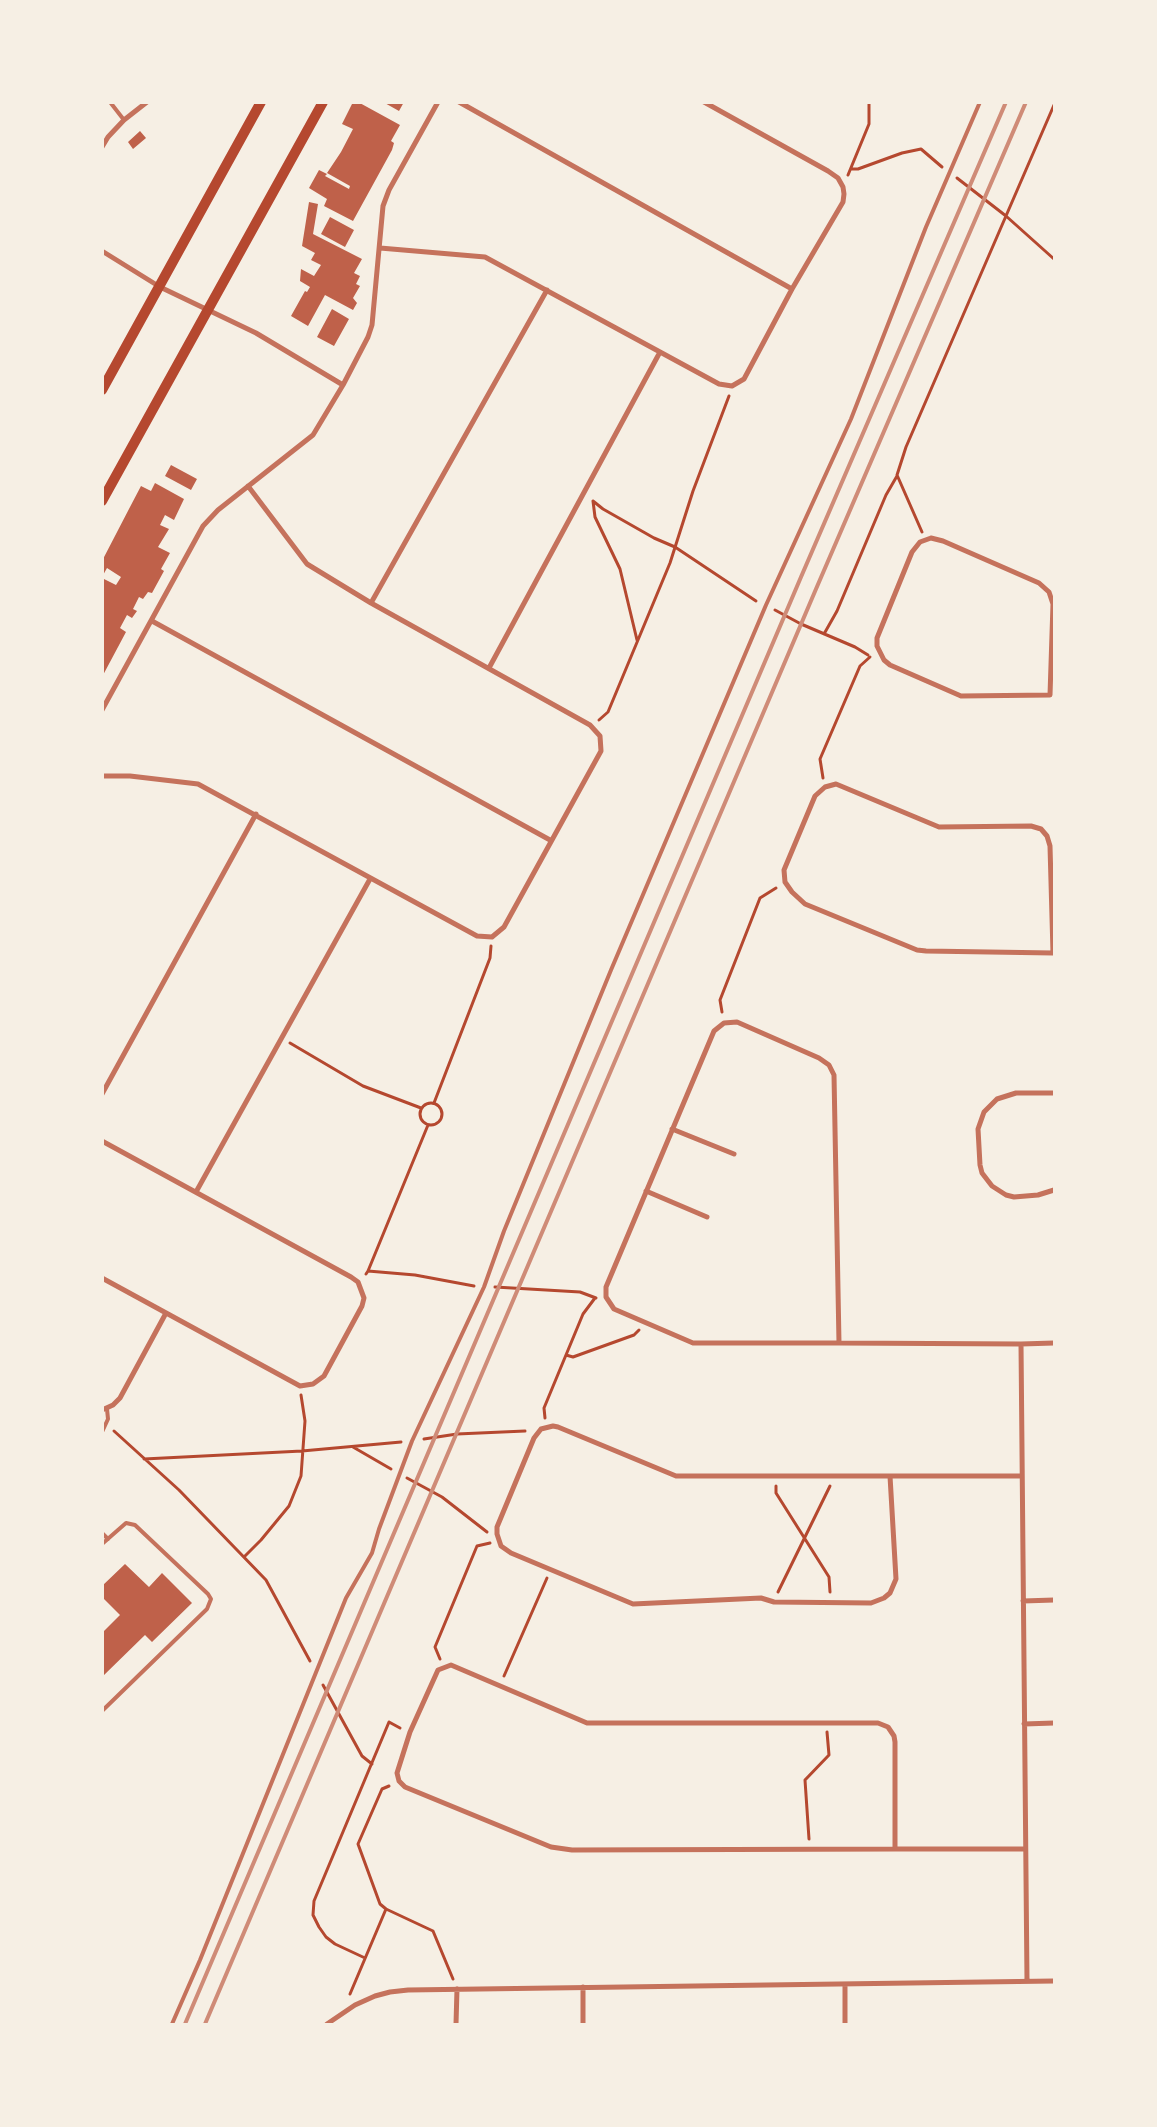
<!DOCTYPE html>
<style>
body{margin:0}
#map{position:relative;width:1157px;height:2127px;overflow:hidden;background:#f6efe4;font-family:"IBM Plex Sans",sans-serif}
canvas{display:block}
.frame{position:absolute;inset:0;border:104px solid #f6efe4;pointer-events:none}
</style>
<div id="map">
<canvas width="1157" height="2127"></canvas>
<div class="frame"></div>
</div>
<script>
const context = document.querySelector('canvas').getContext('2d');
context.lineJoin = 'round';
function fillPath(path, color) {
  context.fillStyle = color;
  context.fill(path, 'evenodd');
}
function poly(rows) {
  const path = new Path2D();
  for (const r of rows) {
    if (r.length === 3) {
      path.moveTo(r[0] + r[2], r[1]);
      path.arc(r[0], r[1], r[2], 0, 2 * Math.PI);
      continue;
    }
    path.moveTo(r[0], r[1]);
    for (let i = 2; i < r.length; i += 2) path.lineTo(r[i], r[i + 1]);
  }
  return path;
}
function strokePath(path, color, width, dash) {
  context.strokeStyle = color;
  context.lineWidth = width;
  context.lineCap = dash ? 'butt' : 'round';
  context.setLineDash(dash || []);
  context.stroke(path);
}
fillPath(poly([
 [353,102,358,102,400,125,391,141,394,143,392,150,353,221,324,206,327,199,309,188,319,170,327,174,325,176,349,189,350,186,327,173,341,152,353,129,342,124],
 [383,102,404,102,399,111],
 [140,131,146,138,133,149,128,142],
 [309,202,318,204,313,234,362,259,354,273,360,276,356,284,360,286,353,298,357,303,353,310,325,295,308,326,291,316,305,291,307,292,310,287,300,281,301,269,314,276,321,265,311,260,315,253,302,246],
 [330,217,354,230,345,247,321,234],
 [332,309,349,319,334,346,317,337],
 [171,465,197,479,191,490,165,476],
 [155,483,184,499,174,520,165,515,160,525,169,529,158,547,170,553,161,569,164,571,152,593,148,592,143,599,139,597,133,609,137,611,132,618,127,615,120,628,126,632,102,677,102,578,116,585,121,577,107,568,102,577,102,561,130,507,149,518,130,507,141,486,151,491],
 [125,1564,149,1587,162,1573,192,1603,152,1642,145,1635,102,1677,102,1633,120,1615,102,1597,102,1586]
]), '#bf614a');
strokePath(poly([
 [851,169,858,169,902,153,921,149,942,167],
 [848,175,869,124,869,102],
 [957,178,1006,216,1054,259],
 [593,501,603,509,654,538,675,547,756,601],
 [593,501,595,517,620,569,637,640],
 [922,532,897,475,906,447,1054,105],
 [775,610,801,624,855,647,868,655],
 [824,634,837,611,886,495,897,476],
 [599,720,608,712,670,563,693,491,729,396],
 [823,778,820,759,860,666,870,657],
 [722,1012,720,1000,760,898,776,888],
 [290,1043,363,1086,421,1108],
 [431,1114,11],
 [434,1103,490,958,491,946],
 [368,1271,428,1125],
 [366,1274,368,1271,415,1275,474,1286],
 [495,1287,580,1292,596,1298],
 [566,1355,573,1357,634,1335,639,1330],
 [545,1418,544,1408,583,1314,595,1298],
 [114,1431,179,1490,266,1580,310,1661],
 [424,1439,457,1434,525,1431],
 [353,1447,391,1469],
 [144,1459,302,1451,401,1442],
 [407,1478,442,1497,487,1532],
 [776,1486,776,1493,829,1577,830,1592],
 [244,1557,261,1540,289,1506,301,1476,305,1421,301,1395],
 [778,1592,830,1486],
 [440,1659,435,1647,477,1546,490,1543],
 [504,1676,547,1578],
 [323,1685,362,1756,372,1764],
 [809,1839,805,1780,829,1755,827,1732],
 [386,1909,380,1904,358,1844,382,1789,389,1786],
 [365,1958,335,1944,326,1937,319,1927,313,1915,314,1901,389,1722,400,1728],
 [350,1994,386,1909,433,1931,453,1979]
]), '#b5482f', 3);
strokePath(poly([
 [110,102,124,120],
 [102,1432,108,1419,107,1409],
 [102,1533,108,1539],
 [102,1544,126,1523,135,1525,208,1594,211,1599,207,1609,102,1711],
 [172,2024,200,1960,346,1598,372,1553,379,1529,412,1441,484,1287,504,1231,611,970,766,605,851,419,926,227,980,102]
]), '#c5725c', 4);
strokePath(poly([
 [459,102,792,289],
 [102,147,108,137,124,120,147,102],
 [380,248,485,257,719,384,732,386,744,379,792,289,843,202,844,194,843,187,838,178,828,171,704,102],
 [102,251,160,287,256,333,343,385],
 [931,538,943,541,1039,583,1049,592,1053,604,1050,695,961,696,890,665,884,660,877,646,877,638,912,552,920,542,931,538],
 [371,603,547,290],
 [152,621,550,840],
 [489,668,660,352],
 [102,710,203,526,218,510,313,435,343,385,368,337,372,325,383,206,389,190,438,102],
 [102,776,130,776,198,784,477,936,492,937,504,927,601,751,600,736,590,725,371,603,307,564,248,486],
 [1053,953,1050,846,1047,836,1041,829,1031,826,939,827,836,784,825,787,815,796,784,870,785,882,792,892,805,904,917,950,926,951,1053,953,1054,953],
 [1054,1093,1016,1093,997,1099,984,1112,978,1129,980,1165,982,1173,992,1186,1006,1195,1014,1197,1038,1195,1054,1190],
 [102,1094,256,814],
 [672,1129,734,1154],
 [102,1141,351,1277,358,1282,364,1298,362,1306,324,1376,313,1384,300,1386,102,1278],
 [646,1191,707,1217],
 [196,1192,370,879],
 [839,1343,834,1075,829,1065,819,1058,737,1022,724,1023,714,1031,606,1287,606,1297,614,1309,693,1343,839,1343,1021,1344,1054,1343],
 [1021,1344,1027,1981],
 [102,1410,113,1405,120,1398,166,1313],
 [890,1476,896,1579,890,1593,884,1598,871,1603,774,1602,761,1598,633,1604,511,1553,501,1546,497,1534,497,1527,534,1438,541,1429,553,1426,558,1427,676,1476,1022,1476],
 [1023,1601,1054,1600],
 [1024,1724,1054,1723],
 [895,1849,895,1742,894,1736,888,1727,878,1723,587,1723,451,1665,438,1670,410,1732,397,1773,399,1781,405,1787,551,1847,572,1850,895,1849,1025,1849],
 [845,1984,845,2024],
 [583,1987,583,2024],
 [327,2024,355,2005,375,1996,390,1992,408,1990,1054,1981],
 [456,2024,457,1989]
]), '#c5725c', 5);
strokePath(poly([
 [102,390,261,102],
 [102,501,323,102]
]), '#b5482f', 10);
strokePath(poly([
 [185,2024,801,577,1006,102],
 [205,2024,816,589,1026,102]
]), '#cf8b77', 4);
</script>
